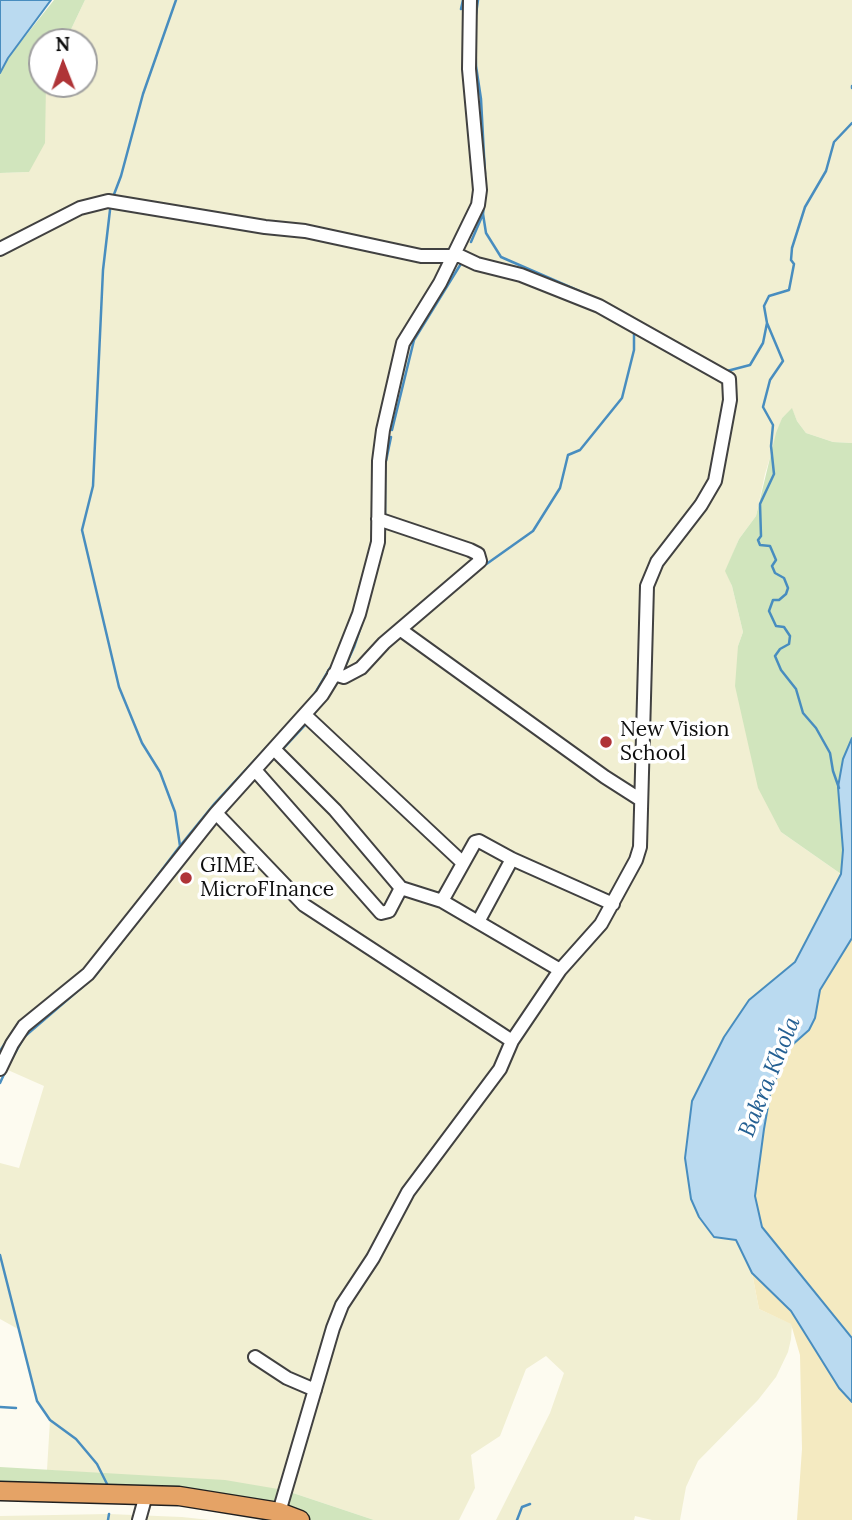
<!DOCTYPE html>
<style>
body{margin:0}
#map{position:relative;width:852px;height:1520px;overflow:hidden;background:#fdfbf0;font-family:Lora,serif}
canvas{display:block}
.north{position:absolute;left:28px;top:28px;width:70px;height:70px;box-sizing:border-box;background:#fff;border:2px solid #9f9f9f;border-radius:50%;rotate:359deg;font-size:19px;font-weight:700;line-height:28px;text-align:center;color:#0e0e0e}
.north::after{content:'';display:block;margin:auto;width:24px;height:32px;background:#af3437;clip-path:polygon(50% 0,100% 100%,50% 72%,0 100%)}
</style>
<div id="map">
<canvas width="852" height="1520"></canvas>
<div class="north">N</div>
</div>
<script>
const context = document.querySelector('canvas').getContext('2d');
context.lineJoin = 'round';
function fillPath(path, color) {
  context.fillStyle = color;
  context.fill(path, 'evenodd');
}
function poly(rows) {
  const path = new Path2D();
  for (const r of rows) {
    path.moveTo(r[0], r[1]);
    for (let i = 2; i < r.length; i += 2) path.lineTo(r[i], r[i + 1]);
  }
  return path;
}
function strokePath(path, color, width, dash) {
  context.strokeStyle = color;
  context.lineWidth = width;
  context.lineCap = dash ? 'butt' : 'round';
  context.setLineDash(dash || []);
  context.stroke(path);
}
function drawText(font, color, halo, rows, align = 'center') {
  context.font = font + ' Lora,serif';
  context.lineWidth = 7;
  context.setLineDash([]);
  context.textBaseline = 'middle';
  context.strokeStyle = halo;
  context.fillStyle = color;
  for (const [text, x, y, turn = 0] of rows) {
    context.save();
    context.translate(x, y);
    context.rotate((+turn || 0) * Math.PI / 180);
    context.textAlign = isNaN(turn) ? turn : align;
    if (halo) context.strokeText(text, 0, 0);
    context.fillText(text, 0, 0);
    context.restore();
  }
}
fillPath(poly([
 [85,0,852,0,852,443,833,442,806,433,797,421,792,409,782,418,765,474,756,516,739,539,726,571,732,586,743,632,738,646,781,832,841,874,795,962,749,1000,714,1237,736,1240,752,1273,759,1309,792,1324,791,1339,788,1352,776,1377,758,1400,698,1461,686,1487,680,1520,652,1520,635,1516,634,1520,496,1520,550,1413,564,1373,546,1356,526,1369,500,1436,471,1455,475,1488,459,1520,374,1520,284,1490,47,1470,50,1420,37,1401,18,1329,0,1319,0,1163,19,1168,44,1086,1,1067,0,1069,0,173,29,172,46,84,84,84,84,42,65,42],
 [109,1514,182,1517,210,1520,0,1520,0,1516]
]), '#f1efd2');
fillPath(poly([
 [54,0,85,0,65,42,42,42,42,84,46,84,45,143,29,172,0,173,0,73,8,58],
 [792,408,797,421,806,433,833,442,852,443,852,738,843,759,838,787,843,850,841,874,781,832,758,788,735,686,738,646,743,632,732,586,725,571,739,539,756,516,776,433,782,418],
 [0,1467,225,1480,284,1490,374,1520,300,1520,179,1496,0,1491]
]), '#d1e5bd');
fillPath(poly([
 [852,938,852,1338,762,1227,755,1196,764,1129,770,1095,779,1071,791,1046,809,1030,815,1018,820,990],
 [752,1273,791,1311,839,1388,852,1402,852,1520,797,1520,802,1449,800,1355,791,1324,759,1309]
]), '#f4eac1');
const water = poly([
 [0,0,51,0,8,58,0,73,0,0],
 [852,738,852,938,820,990,815,1018,809,1030,791,1046,779,1071,770,1095,764,1129,755,1196,762,1227,852,1338,852,1402,839,1388,791,1311,752,1273,736,1240,714,1237,699,1217,691,1199,685,1158,692,1101,724,1037,749,1000,795,962,841,874,843,850,838,787,843,759,852,738]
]);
fillPath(water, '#badaf0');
strokePath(water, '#488dbf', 2);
strokePath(poly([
 [461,9,463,0],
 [476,14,478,0],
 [475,31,476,66,481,99,485,174],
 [852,86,852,88],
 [113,197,121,176,143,94,176,0],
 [110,210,103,270,93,486,82,530,119,687,142,743,160,772,175,812,180,846,130,912],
 [483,214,486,233,501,257,586,294],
 [471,242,483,214,484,205],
 [614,308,657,332],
 [727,371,750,365,763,343,767,323],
 [392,430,414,340,462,262],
 [386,461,391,437],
 [385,516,385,466],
 [478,570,533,531,560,488,568,455,580,450,622,398,634,350,634,331],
 [344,669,354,647,361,626],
 [314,695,330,668],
 [313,715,338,681],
 [281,751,307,723],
 [265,767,275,757],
 [839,788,833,771,830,753,816,728,803,713,796,689,781,670,775,656,780,649,789,644,790,636,784,627,776,626,769,611,773,600,779,600,786,594,788,588,784,578,775,573,772,566,776,560,770,546,760,545,758,540,761,536,760,504,774,474,771,446,773,425,763,407,770,380,783,361,767,323,764,306,769,296,789,290,794,264,791,260,792,248,805,207,826,171,834,142,852,123],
 [180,846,215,803,277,736],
 [0,1051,19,1022],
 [9,1064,24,1037,95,976,167,884],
 [0,1083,6,1070],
 [0,1255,37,1401,50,1420,76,1439,97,1464,108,1486],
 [0,1407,16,1408],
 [108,1520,109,1514],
 [517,1520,522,1507,530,1504]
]), '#488dbf', 2.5);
const minor = poly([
 [0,249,80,208,108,201,265,227,305,231,421,256,460,256,477,264,521,275,599,306,729,379,730,400,715,481,701,505,657,562,647,586,640,847,636,860,601,924,560,970,512,1041,500,1069,408,1192,373,1258,342,1305,333,1328,279,1512],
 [401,630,605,777,641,800],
 [334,674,344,677,361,668,384,643,480,561,478,554,470,550,378,519],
 [305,715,463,863],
 [274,749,335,810,401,888,442,901,560,970],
 [255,770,381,913,389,911,401,888],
 [216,813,304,905,512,1041],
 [442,901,475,842,479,841,512,859,613,904],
 [478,922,512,859],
 [0,1069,12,1044,24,1026,88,974,216,813,322,695,336,672,359,614,378,542,379,461,383,430,403,343,440,283,478,205,480,190,469,69,470,0],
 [255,1357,287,1378,315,1390],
 [139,1520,146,1495]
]);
const highway = poly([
 [0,1491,179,1496,279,1512,300,1520]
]);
strokePath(minor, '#414141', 16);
strokePath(highway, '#1f1f1f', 21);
strokePath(minor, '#fff', 12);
strokePath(highway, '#e5a366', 18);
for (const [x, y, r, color] of [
 [606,742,7,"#af3437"],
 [186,878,7,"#af3437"]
]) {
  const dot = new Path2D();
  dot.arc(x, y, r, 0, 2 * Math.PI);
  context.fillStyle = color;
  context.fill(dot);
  strokePath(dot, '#fff', 2.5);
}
drawText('21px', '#0e0e0e', '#fff', [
 ["New Vision",620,730],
 ["School",620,754],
 ["GIME",200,866],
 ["MicroFInance",200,890]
], 'left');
drawText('italic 23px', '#246093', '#fff', [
 ["Bakra Khola",770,1077,-68]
]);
</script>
